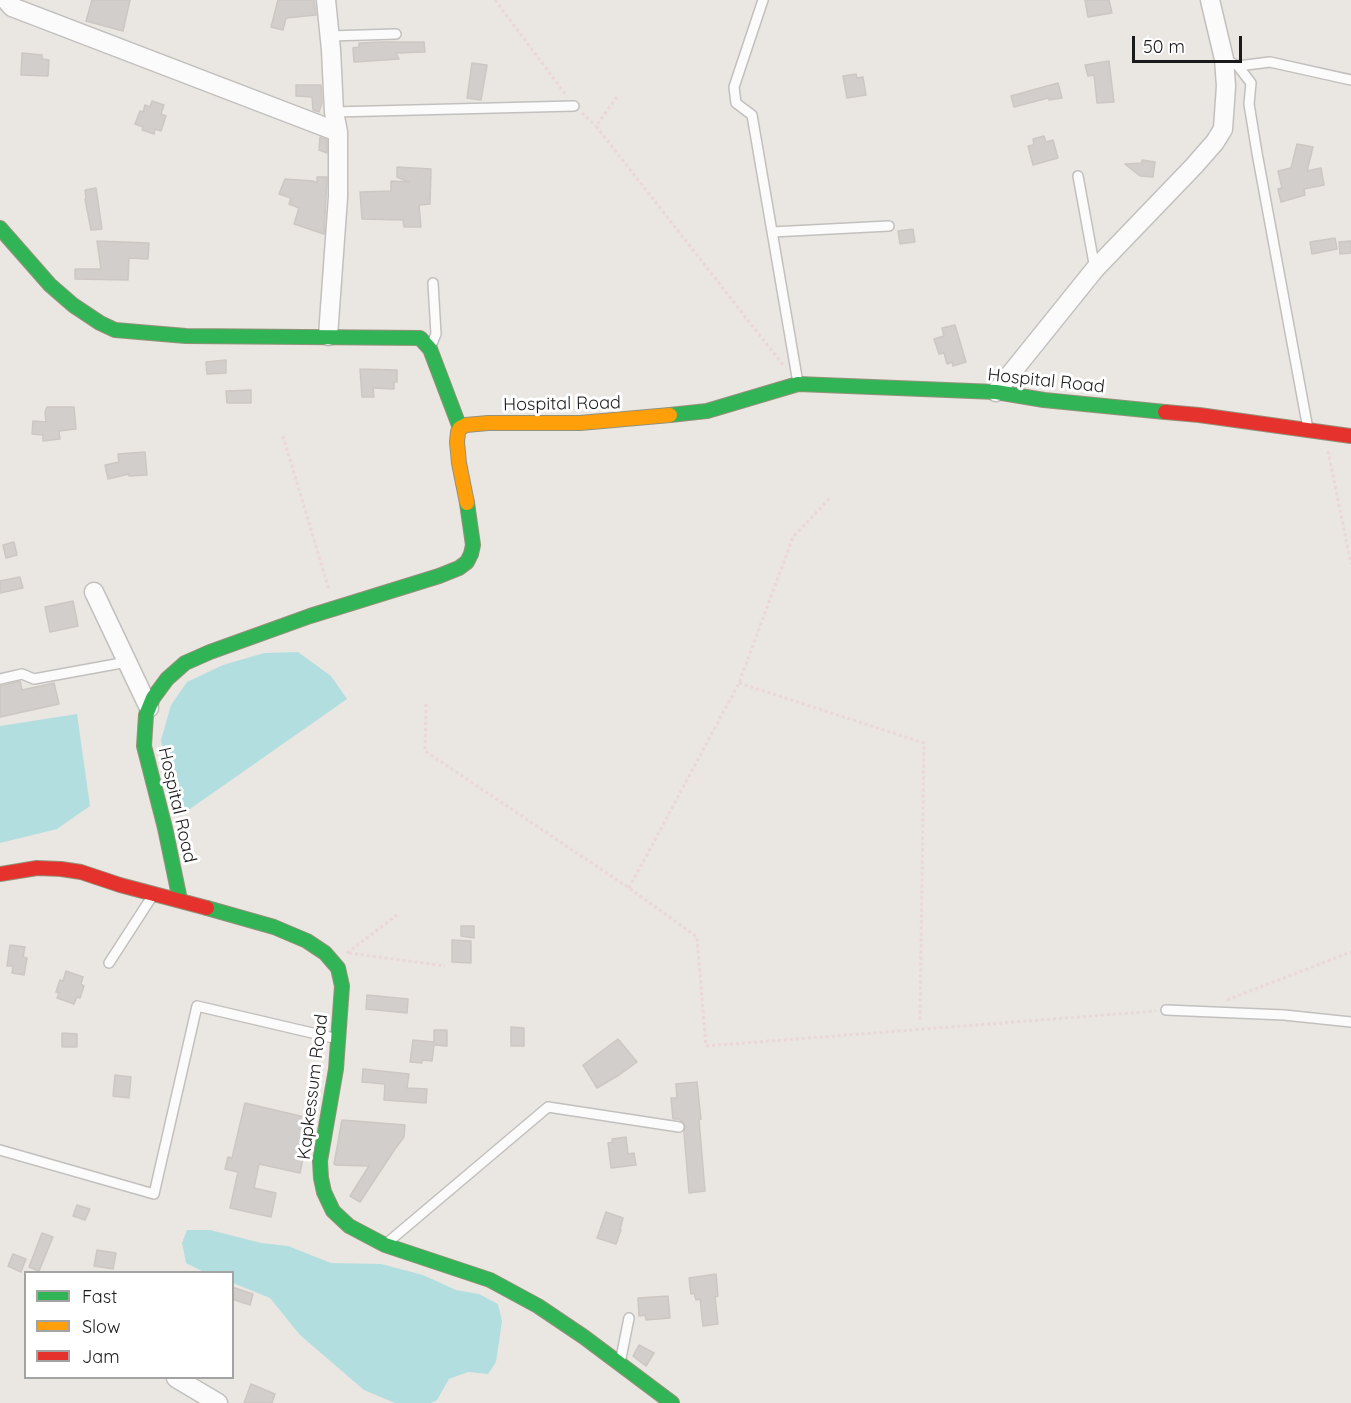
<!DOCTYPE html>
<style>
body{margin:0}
#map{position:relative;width:1351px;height:1403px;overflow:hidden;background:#eae6e2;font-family:Quicksand,sans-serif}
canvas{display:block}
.legend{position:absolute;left:24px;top:1271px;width:210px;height:108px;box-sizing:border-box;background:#fff;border:2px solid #a3a3a3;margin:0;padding:8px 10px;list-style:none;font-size:18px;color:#1a1a1a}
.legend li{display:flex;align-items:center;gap:12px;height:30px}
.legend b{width:30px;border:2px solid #a3a3a3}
.scale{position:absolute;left:1132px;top:36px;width:110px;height:27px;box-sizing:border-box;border:3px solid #1a1a1a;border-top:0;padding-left:8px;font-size:18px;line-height:21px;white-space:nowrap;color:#1a1a1a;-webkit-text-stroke:4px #fff;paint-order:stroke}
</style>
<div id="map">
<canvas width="1351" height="1403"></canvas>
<ul class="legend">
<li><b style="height:8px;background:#30b455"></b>Fast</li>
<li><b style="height:8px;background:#ff9f0a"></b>Slow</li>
<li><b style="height:8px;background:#e5322d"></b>Jam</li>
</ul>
<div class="scale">50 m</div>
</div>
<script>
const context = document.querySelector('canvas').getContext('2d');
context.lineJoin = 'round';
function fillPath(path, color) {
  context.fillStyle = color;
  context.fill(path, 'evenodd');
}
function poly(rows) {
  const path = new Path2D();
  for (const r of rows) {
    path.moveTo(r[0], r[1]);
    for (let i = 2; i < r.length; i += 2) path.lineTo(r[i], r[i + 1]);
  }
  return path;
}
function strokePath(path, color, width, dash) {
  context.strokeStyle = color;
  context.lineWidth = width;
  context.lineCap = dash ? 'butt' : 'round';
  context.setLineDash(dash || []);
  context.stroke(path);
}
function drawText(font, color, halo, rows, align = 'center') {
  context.font = font + ' Quicksand,sans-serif';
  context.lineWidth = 6;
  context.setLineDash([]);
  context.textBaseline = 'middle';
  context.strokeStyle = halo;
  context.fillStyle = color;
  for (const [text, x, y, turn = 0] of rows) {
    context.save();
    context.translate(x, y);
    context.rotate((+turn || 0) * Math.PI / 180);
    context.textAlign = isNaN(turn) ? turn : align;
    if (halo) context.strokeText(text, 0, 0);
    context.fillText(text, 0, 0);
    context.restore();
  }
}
fillPath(poly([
 [298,652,331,676,347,699,180,816,169,793,161,740,171,705,187,682,223,665,264,653],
 [77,714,90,806,57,829,0,843,0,726],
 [187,1230,210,1230,261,1243,288,1246,331,1263,381,1264,423,1275,456,1290,479,1294,498,1304,502,1321,496,1362,488,1374,468,1372,449,1379,437,1400,431,1403,395,1403,364,1390,300,1335,270,1298,233,1283,232,1272,204,1272,186,1263,182,1243]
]), '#b3dee0');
const building = poly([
 [92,0,130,0,123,31,86,21,92,0],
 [278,0,314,0,316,15,286,18,283,30,271,27,278,0],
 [1085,0,1109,0,1112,13,1088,17,1085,0],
 [381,42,424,42,425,52,396,53,399,59,354,62,353,48,359,47,359,43,381,42],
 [22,53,42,55,42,59,49,60,48,76,21,75,22,53],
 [1109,61,1114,102,1097,103,1094,75,1088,76,1085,65,1109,61],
 [472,63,487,65,481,100,467,98,472,63],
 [856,74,857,78,863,77,866,95,847,98,843,76,856,74],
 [1058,83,1062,98,1049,100,1048,98,1014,107,1011,96,1058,83],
 [296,85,321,85,322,103,319,112,313,110,312,97,296,96,296,85],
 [152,101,164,105,161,114,166,116,161,131,155,129,154,134,142,130,143,127,135,124,140,111,143,112,145,105,150,107,152,101],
 [1044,136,1046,142,1053,140,1058,158,1033,165,1028,146,1034,145,1033,139,1044,136],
 [320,137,327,140,327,153,319,150,320,137],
 [1297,144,1313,147,1307,171,1321,168,1324,185,1304,189,1305,195,1281,202,1278,189,1282,188,1278,171,1291,168,1297,144],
 [1142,160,1155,162,1153,177,1140,176,1125,164,1142,163,1142,160],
 [397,167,431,169,430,204,419,205,421,227,404,227,403,220,362,219,360,192,391,191,391,181,409,182,397,177,397,167],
 [317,177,327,177,324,234,294,224,299,208,289,204,291,198,279,194,285,179,313,181,317,183,317,177],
 [96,188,102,229,91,230,85,199,86,198,85,190,96,188],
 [913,229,915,242,900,244,898,231,913,229],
 [1335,238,1337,249,1312,254,1310,242,1335,238],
 [97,241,149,243,148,259,129,258,128,280,75,279,75,269,101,269,97,241],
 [1351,241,1351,253,1340,254,1339,242,1351,241],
 [955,325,966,362,953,366,952,362,947,364,944,353,939,354,934,339,944,336,942,328,955,325],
 [226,360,226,373,207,374,206,362,226,360],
 [360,369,397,370,397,382,394,382,394,389,373,388,374,397,362,397,360,369],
 [251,390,251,403,227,403,226,391,251,390],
 [47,407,74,407,76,429,59,431,60,439,43,441,43,435,32,434,33,421,46,422,45,412,47,407],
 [145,452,147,475,129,476,129,474,108,479,105,465,119,462,118,454,145,452],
 [14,542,17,555,6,558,3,545,14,542],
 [20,577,23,588,0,593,0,581,20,577],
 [73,601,78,626,50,632,45,607,73,601],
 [20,681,22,690,54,683,59,704,0,717,0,686,20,681],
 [461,926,474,926,474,938,461,936,461,926],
 [452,940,471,941,471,963,452,962,452,940],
 [10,945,25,947,23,957,27,958,24,975,12,973,13,966,7,966,10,945],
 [66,971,83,977,81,984,84,986,80,998,77,997,74,1004,57,998,59,993,56,992,60,980,63,981,66,971],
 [367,995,408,999,407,1013,366,1009,367,995],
 [511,1027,524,1028,524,1046,511,1046,511,1027],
 [434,1030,447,1030,447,1046,434,1045,432,1061,422,1060,422,1063,410,1062,413,1040,434,1042,434,1030],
 [62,1033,77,1034,77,1047,62,1047,62,1033],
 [618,1039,637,1062,619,1075,597,1088,583,1065,618,1039],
 [363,1069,409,1074,407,1088,427,1089,426,1103,384,1100,385,1084,362,1082,363,1069],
 [115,1075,131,1077,129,1098,113,1096,115,1075],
 [697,1082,701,1119,699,1120,705,1191,689,1193,684,1132,685,1125,679,1119,673,1119,671,1098,677,1098,676,1084,697,1082],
 [245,1103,313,1119,308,1145,306,1144,300,1173,259,1164,254,1188,276,1193,271,1217,230,1208,238,1172,225,1169,228,1157,232,1158,245,1103],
 [342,1120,405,1125,404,1137,395,1149,360,1202,350,1196,369,1166,336,1165,334,1164,342,1120],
 [626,1137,628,1154,634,1153,636,1165,611,1168,608,1143,613,1142,612,1139,626,1137],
 [77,1205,90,1209,85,1220,73,1216,77,1205],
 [606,1212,623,1218,620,1229,621,1230,616,1244,597,1238,606,1212],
 [42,1233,53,1237,39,1271,29,1267,42,1233],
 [97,1250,116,1253,113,1269,94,1266,97,1250],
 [13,1254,26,1259,21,1272,8,1266,13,1254],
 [716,1274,718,1296,715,1297,718,1324,703,1326,700,1299,696,1300,694,1293,691,1294,689,1278,716,1274],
 [232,1287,253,1294,250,1305,232,1299,232,1287],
 [668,1296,670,1318,646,1320,645,1315,639,1316,638,1298,668,1296],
 [639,1345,654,1353,646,1366,633,1356,639,1345],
 [251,1384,275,1394,272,1403,244,1403,251,1384]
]);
fillPath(building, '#d2cecb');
strokePath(building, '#cdc7c3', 1.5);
const lane = poly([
 [763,0,734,87,736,103,752,115,798,383],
 [330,36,396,34],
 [1224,59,1238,66,1251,83,1249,104,1257,153,1308,429],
 [1238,66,1270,62,1351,80],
 [334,112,574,106],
 [1078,176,1095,269],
 [772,232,889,226],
 [431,346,436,334,433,283],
 [0,679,22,674,34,679,127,662],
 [109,963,153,895],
 [1166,1010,1284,1015,1351,1022],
 [0,1150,154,1194,197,1006,338,1039],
 [387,1243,548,1107,679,1127],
 [620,1363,629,1318]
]);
const street = poly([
 [6,0,12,7,338,132],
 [326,0,331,50,334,112,338,132,338,197,328,336],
 [996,392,1095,269,1194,166,1215,142,1223,129,1226,86,1224,59,1210,0],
 [94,592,149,708],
 [176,1378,218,1403]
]);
const fast = poly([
 [0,228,50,285,73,305,100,323,115,330,186,336,420,338,430,349,460,428],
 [670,415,707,411,798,384,996,392,1044,400,1165,412],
 [180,900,165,828,144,746,146,715,153,698,167,679,185,663,210,652,310,616,439,576,459,568,467,562,471,554,473,545,467,503],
 [207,908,274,927,307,941,325,953,338,968,342,986,336,1069,320,1161,321,1178,324,1192,333,1211,349,1226,385,1245,490,1280,538,1306,584,1337,672,1403]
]);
const slow = poly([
 [467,503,459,463,457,442,458,432,460,428,466,425,488,423,580,423,670,415]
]);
const jam = poly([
 [1165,412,1199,415,1351,436],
 [0,874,37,868,61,869,81,872,120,885,207,908]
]);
strokePath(lane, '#c2c0be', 12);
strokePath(street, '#c2c0be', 21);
strokePath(fast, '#94917a', 16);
strokePath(slow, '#94917a', 16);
strokePath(jam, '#94917a', 16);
strokePath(poly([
 [495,0,566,95],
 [617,97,596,126,783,365],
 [582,113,596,126],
 [283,436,329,590],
 [1328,451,1351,564],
 [739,683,924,743,920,1020],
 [426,704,425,751,629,888,697,937,706,1046,1156,1011],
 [629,888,739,683,793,537,830,498],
 [347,953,397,915],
 [349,953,445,966],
 [1227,1000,1351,952]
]), '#ead7d7', 3, [3, 3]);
strokePath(lane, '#fcfbfb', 9);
strokePath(street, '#fcfbfb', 18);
strokePath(fast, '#30b455', 14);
strokePath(slow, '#ff9f0a', 14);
strokePath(jam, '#e5322d', 14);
drawText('18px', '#1a1a1a', '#fff', [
 ["Hospital Road",1046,381,6],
 ["Hospital Road",562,404,-1],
 ["Hospital Road",177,805,77],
 ["Kapkessum Road",313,1087,-83]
]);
</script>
